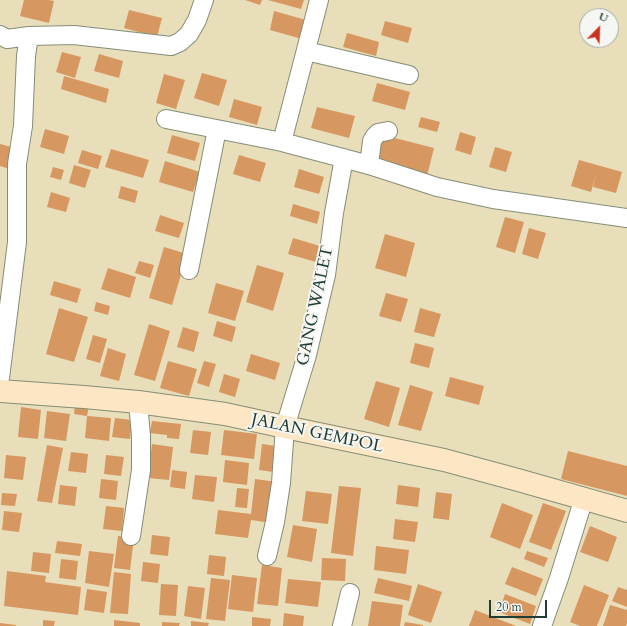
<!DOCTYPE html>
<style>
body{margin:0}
#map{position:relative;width:627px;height:626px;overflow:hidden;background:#e9deba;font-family:Cardo,serif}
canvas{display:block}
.north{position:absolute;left:579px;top:8px;width:40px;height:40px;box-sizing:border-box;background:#f6f6f2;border:1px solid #a0aca6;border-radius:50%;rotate:23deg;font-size:11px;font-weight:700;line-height:16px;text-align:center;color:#1f3d34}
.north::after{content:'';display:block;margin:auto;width:14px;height:18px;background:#c8321e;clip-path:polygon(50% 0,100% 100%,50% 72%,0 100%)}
.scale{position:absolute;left:489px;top:600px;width:58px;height:18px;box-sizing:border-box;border:2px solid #1f3d34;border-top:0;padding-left:5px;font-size:12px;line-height:14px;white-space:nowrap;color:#1f3d34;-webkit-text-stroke:3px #f6f6f2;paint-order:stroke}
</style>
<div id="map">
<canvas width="627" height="626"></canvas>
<div class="north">U</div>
<div class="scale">20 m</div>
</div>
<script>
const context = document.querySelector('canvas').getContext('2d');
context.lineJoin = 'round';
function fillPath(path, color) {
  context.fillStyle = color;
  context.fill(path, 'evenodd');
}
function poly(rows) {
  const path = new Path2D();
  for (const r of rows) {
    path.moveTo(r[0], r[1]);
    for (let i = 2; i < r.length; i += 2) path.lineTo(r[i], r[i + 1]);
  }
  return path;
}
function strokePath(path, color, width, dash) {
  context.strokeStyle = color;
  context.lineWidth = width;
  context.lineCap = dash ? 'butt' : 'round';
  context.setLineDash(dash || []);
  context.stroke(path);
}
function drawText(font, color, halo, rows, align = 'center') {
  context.font = font + ' Cardo,serif';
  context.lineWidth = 4;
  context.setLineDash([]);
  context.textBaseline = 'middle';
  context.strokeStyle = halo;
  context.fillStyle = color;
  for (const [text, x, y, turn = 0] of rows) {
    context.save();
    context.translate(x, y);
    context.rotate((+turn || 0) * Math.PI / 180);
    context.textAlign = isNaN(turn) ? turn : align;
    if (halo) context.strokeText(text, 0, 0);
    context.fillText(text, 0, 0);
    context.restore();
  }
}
fillPath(poly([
 [24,0,49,0,54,1,49,23,20,16],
 [245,0,262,0,260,5],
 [268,0,304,0,301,9],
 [129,10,162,18,157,37,124,28],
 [274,11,306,20,302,39,270,30],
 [385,21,412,28,408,43,381,35],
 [347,33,379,42,376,56,343,47],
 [62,52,81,57,75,78,56,72],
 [99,54,123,61,119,78,94,71],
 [202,73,227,80,219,106,194,98],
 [164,74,185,80,176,109,156,103],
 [64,76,109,89,106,103,61,89],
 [377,83,410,92,405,110,372,101],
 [234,99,262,107,257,125,229,117],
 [317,107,355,116,349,138,311,128],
 [421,117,440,122,437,132,418,127],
 [45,129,69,136,64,154,40,147],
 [460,132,476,137,471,155,455,150],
 [172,135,200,143,195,161,167,153],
 [383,135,434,148,427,176,375,163],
 [0,144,15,148,9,169,0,166],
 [495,147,512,152,506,172,489,167],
 [111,149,149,160,143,178,105,167],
 [82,150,102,156,98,169,78,163],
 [239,155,266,163,260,182,233,174],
 [579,160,622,172,616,193,593,187,596,175,591,192,571,186],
 [165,161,200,172,193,192,159,182],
 [74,165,91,170,85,188,69,183],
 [53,167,64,170,61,180,50,177],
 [299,169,324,177,319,194,294,187],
 [121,186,138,191,135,203,118,198],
 [51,192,70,198,66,212,47,207],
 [293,204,320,212,317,224,290,216],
 [160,215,184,223,179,238,155,231],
 [505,217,524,222,515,253,496,247],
 [529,228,546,233,538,259,522,254],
 [385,234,415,243,406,277,375,268],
 [293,238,320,246,316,262,288,254],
 [164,247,187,254,172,305,149,298],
 [139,261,154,265,150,278,135,273],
 [257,265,284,273,273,311,246,302],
 [108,268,136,277,130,298,101,289],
 [54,281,81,289,77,303,50,295],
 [216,283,244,291,235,321,208,313],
 [386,293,408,299,401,322,379,316],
 [96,302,110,306,108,315,94,311],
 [59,308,88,317,74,362,46,354],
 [420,308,441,314,434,337,414,332],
 [217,321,236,327,232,342,213,336],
 [149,324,170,331,155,381,134,375],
 [183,327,199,332,194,352,177,347],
 [93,335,107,339,100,363,86,359],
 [415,343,434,348,429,368,410,363],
 [108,348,126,354,119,381,100,376],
 [251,354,280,363,275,380,246,371],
 [168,361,197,369,189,396,160,388],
 [204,361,216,364,209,387,197,383],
 [224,374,240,379,235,397,219,392],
 [450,377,484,386,479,405,445,396],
 [376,381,400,388,389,427,364,419],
 [410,385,433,392,421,431,398,425],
 [75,405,89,406,87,416,74,414],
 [21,407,41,410,38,439,18,437],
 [47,411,70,414,66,441,44,438],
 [87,416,111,418,109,441,85,438],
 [115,418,132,420,130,439,112,437],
 [152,421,181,424,179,439,167,438,167,435,150,433],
 [193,430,211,432,208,455,190,453],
 [224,430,257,434,254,459,221,455],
 [152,444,173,447,169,480,148,478],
 [262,444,283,447,280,473,259,470],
 [47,445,63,448,52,503,37,501],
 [568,451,627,466,627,496,561,479],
 [71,452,88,454,86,473,68,471],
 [6,455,26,457,23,480,4,478],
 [106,455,124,457,121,476,104,474],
 [225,460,249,463,247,485,223,482],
 [172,470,187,472,185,489,170,487],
 [195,475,217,477,214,502,192,499],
 [101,479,118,481,116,500,99,498],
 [255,479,277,482,272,523,251,520,248,538,215,534,218,510,251,514],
 [60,485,77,487,75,506,58,504],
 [398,485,420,488,418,507,396,504],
 [339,486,361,488,353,556,331,553],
 [237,488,249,489,247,508,235,507],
 [306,491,332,494,328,524,302,521],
 [436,492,452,494,449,520,433,518],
 [2,493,17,494,15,506,1,505],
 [502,503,533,515,520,549,490,537],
 [543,503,566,511,551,550,529,542],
 [106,506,124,508,122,531,103,529],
 [4,511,22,513,19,532,2,530],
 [395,519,418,522,415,542,393,539],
 [293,525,317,529,312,562,287,557],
 [590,526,617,537,608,562,580,552],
 [152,535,170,537,168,556,150,554],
 [118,536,134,538,130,570,114,568],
 [57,541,82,544,80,556,55,553],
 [376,546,409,550,406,574,374,570],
 [89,551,114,554,109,587,85,583],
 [527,551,548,558,544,567,524,559],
 [33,552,51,554,49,573,31,571],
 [209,555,226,557,224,576,207,574],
 [322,558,346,559,345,581,321,580],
 [61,559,78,561,76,580,59,578],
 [143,562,160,564,158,583,141,581],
 [262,565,282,568,278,606,257,604],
 [512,567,543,579,536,596,505,584],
 [7,571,46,576,45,582,81,587,78,615,4,606],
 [114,572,131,574,128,614,110,613],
 [232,575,257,578,253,612,228,609],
 [211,578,230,580,225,621,206,619],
 [378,578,412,586,409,601,374,593],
 [288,579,321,582,318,607,285,603],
 [161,584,178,585,176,616,159,615],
 [418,584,442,592,431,623,408,615],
 [584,585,609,595,597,626,580,626,570,622],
 [188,586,205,588,201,619,184,616],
 [618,587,627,590,627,607,612,601],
 [87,589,107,592,104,613,84,610],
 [505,594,536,606,530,624,499,612],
 [372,601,403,605,400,626,368,626],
 [610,605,627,610,627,623,626,626,603,626],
 [475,610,516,626,469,626],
 [284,613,304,616,303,626,283,626],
 [252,617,271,619,270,626,252,626],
 [43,620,55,621,54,626,43,626],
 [114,620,140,623,140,626,114,626],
 [191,621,209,623,208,626,191,626],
 [162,622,180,623,179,626,162,626],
 [405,622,423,625,423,626,404,626],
 [0,623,16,625,16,626,0,626]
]), '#d79761');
const street = poly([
 [0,35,7,39,29,36,74,35,171,46,180,42,189,34,197,20,204,0],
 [306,51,409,75],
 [166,119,282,142,369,165,437,187,493,199,627,218],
 [282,142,319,0],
 [369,165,372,141,375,136,378,133,388,131],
 [189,270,217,129],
 [0,378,17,242,17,164,23,126,26,56,29,36],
 [131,536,141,470,141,436,138,402],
 [267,556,275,522,281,483,285,427,307,355,326,275,334,213,344,158],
 [342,626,350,593],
 [542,626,559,578,584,498]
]);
const secondary = poly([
 [0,391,84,397,138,402,225,414,285,427,444,460,518,480,627,511]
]);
strokePath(street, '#848e77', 20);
strokePath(secondary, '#848e77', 24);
strokePath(street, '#fff', 18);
strokePath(secondary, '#fce6c4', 22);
drawText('17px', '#1f3d34', '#f6f6f2', [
 ["GANG WALET",316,306,-78],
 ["JALAN GEMPOL",317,434,12]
]);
</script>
